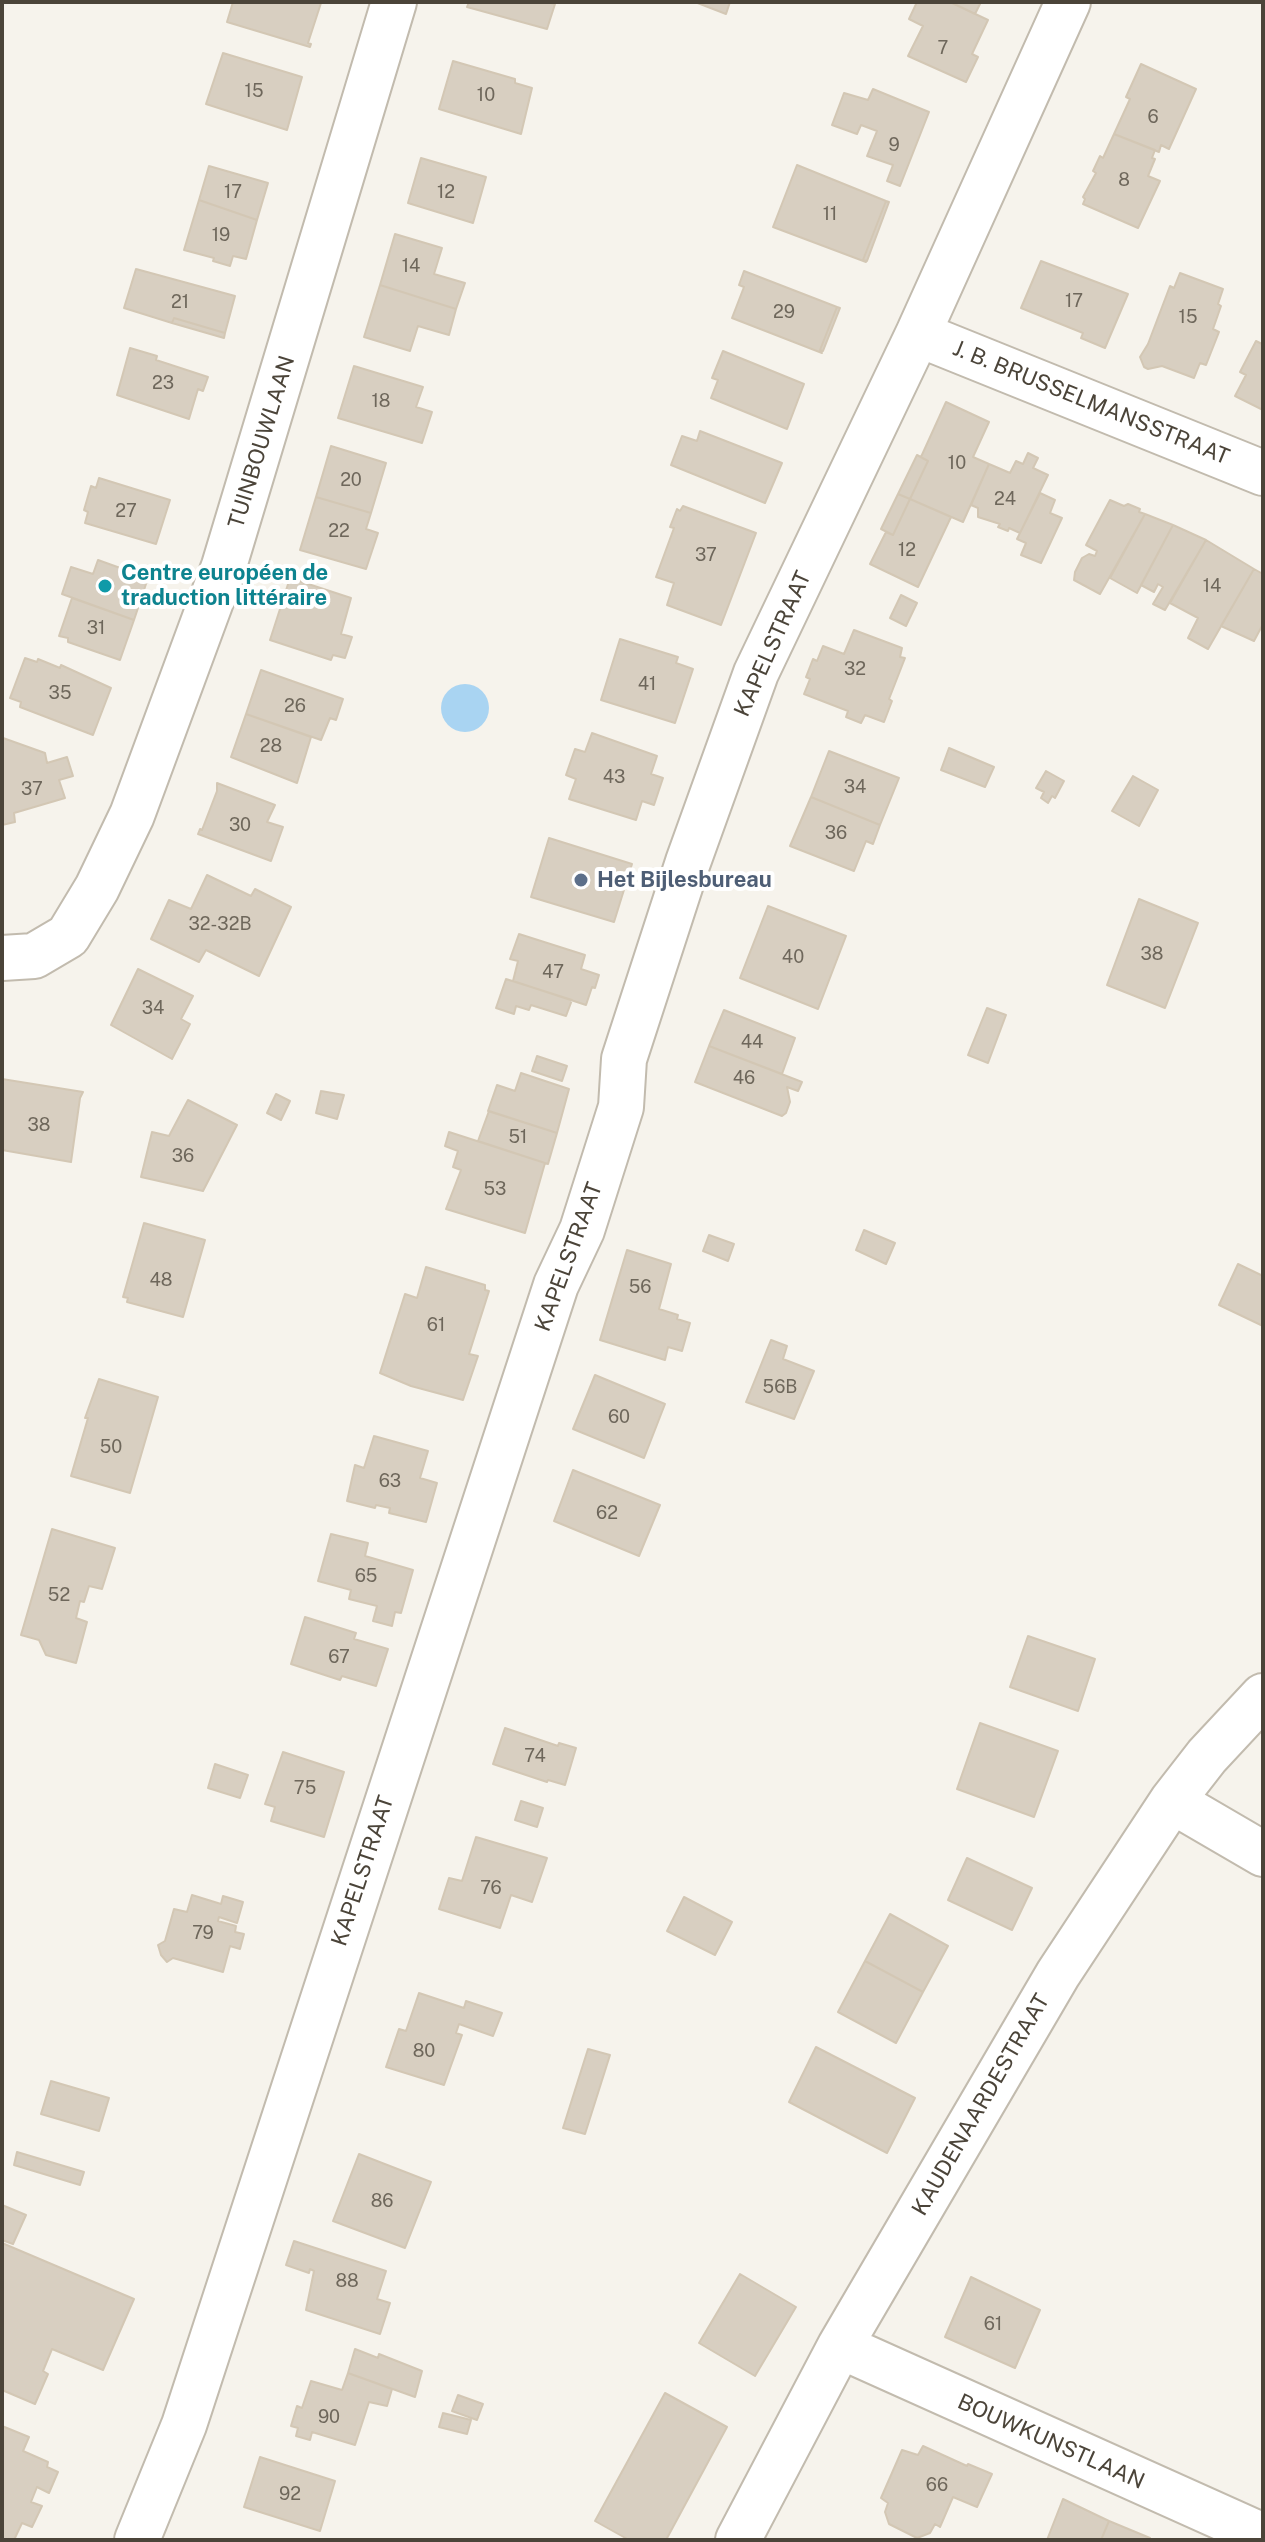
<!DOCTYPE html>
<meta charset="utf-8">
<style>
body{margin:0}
#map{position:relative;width:1265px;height:2542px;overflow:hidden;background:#f6f3ec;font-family:"Public Sans",sans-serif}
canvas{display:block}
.frame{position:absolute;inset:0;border:4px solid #4b4439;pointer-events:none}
</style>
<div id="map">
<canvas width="1265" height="2542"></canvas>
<div class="frame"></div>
</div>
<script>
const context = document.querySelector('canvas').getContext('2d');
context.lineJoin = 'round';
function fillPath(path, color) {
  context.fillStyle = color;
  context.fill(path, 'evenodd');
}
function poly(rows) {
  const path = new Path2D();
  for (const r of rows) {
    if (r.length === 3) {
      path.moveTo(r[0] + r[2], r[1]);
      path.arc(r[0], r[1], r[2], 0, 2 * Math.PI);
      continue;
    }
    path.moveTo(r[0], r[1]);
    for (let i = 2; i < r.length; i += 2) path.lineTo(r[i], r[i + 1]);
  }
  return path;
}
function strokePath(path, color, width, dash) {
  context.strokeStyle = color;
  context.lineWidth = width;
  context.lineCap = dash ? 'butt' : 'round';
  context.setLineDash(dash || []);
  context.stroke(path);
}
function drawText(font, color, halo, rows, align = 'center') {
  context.font = font + ' "Public Sans",sans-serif';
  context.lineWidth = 8;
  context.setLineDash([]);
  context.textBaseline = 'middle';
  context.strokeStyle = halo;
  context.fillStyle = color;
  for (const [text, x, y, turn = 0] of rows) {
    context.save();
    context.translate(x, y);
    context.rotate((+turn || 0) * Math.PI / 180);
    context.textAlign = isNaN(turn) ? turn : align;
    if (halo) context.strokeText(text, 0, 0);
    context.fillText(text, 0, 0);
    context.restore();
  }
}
fillPath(poly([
 [465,708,24]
]), '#a9d4f2');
const building = poly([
 [233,2,324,2,321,3,308,43,311,44,310,47,227,22,233,2],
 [469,2,546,2,555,4,547,29,467,7,469,2],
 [695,2,730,2,726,14,695,2],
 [917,2,950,2,988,20,972,54,978,57,966,82,908,56,923,26,909,19,917,2],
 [950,2,981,2,975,14,950,2],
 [223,53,302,77,287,130,206,104,223,53],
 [453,61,515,79,515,83,532,88,521,134,439,109,453,61],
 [1141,64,1196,89,1169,149,1161,145,1159,152,1114,134,1130,99,1126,97,1141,64],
 [873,89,929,112,900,186,887,181,893,165,867,156,877,131,861,125,857,134,832,125,844,93,868,100,873,89],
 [1114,134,1155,150,1152,158,1155,159,1148,176,1160,181,1138,228,1083,204,1085,199,1083,197,1096,173,1093,171,1100,156,1103,158,1114,134],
 [421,158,486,177,473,223,408,203,421,158],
 [797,165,886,201,863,260,866,262,773,227,797,165],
 [209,166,268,183,257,220,199,200,209,166],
 [199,200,257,220,246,259,233,256,230,266,213,261,214,258,184,250,199,200],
 [886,201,889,202,867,261,863,260,886,201],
 [395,234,442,248,434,274,465,283,456,309,380,285,395,234],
 [1041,261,1128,294,1105,348,1081,338,1083,333,1021,308,1041,261],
 [136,269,235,296,225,333,174,318,172,323,124,308,136,269],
 [744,271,837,307,820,350,822,353,732,318,744,287,739,285,744,271],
 [1180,273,1223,289,1218,304,1221,306,1213,329,1219,332,1206,365,1200,363,1194,378,1162,366,1148,369,1144,367,1140,357,1148,344,1170,286,1174,288,1180,273],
 [380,285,456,309,449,335,418,326,410,351,364,337,380,285],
 [837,307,840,308,823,351,820,350,837,307],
 [174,318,225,333,224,338,172,323,174,318],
 [1256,341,1262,344,1263,341,1263,410,1235,396,1246,375,1240,372,1256,341],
 [130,348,157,356,156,360,208,377,203,391,198,389,189,419,117,395,130,348],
 [723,351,804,384,787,429,711,398,718,380,712,378,723,351],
 [354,366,423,387,416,407,432,412,422,443,338,418,354,366],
 [946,402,989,422,973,457,989,464,963,522,910,499,928,461,921,457,946,402],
 [700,431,782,463,765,503,671,465,682,436,697,441,700,431],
 [331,446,386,463,371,513,316,497,331,446],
 [1028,453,1038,458,1033,468,1048,475,1020,533,1009,528,1008,531,998,527,1000,524,978,517,978,508,971,505,989,464,1010,473,1016,461,1023,464,1028,453],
 [917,455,928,461,910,499,898,494,917,455],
 [99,478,170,500,156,544,85,523,88,512,84,510,91,486,96,488,99,478],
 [1040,493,1055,500,1050,513,1062,518,1041,563,1021,555,1026,543,1017,539,1040,493],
 [898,494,910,499,893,535,881,529,898,494],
 [316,497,371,513,366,529,378,533,366,569,300,550,316,497],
 [910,499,951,517,918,587,870,564,886,532,893,535,910,499],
 [1110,500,1124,506,1128,504,1140,509,1139,512,1145,514,1100,594,1074,580,1075,572,1082,558,1089,554,1095,556,1097,551,1086,545,1110,500],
 [683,506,756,533,721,625,667,605,674,583,656,577,674,528,670,527,677,509,680,511,683,506],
 [1145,514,1173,525,1137,593,1110,578,1145,514],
 [1173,525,1206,540,1165,610,1153,604,1163,587,1158,584,1154,592,1141,585,1173,525],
 [1206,540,1254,569,1208,649,1188,638,1198,618,1170,603,1206,540],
 [98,560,148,578,134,620,62,594,71,567,93,574,98,560],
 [1254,569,1263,574,1263,624,1254,641,1221,626,1254,569],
 [290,578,351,598,341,634,352,637,345,658,333,655,331,660,270,640,290,578],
 [901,595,917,603,906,626,890,618,901,595],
 [72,598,134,620,120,660,68,642,68,638,59,636,72,598],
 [854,630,902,648,900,657,905,658,889,699,892,701,884,722,865,715,861,723,846,717,848,711,804,694,810,679,806,677,813,659,817,661,823,646,844,654,854,630],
 [620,639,678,657,676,663,693,669,675,723,601,700,620,639],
 [25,658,37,662,38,659,60,668,61,665,111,688,93,735,20,707,21,702,10,698,25,658],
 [261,670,343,699,336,720,330,718,321,740,246,714,261,670],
 [246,714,311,737,297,783,231,757,246,714],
 [592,733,657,756,651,774,663,778,654,805,642,801,636,820,569,799,576,779,566,775,575,749,585,752,592,733],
 [3,738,45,753,47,763,67,757,73,776,59,780,65,798,14,813,15,822,2,825,3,738],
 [949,748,994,767,985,787,941,770,949,748],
 [829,751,899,778,880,825,811,797,829,751],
 [1046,771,1064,781,1055,798,1052,796,1048,803,1041,798,1044,792,1036,788,1046,771],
 [1133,776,1158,790,1139,826,1112,811,1133,776],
 [217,783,275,805,267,822,283,827,271,861,198,834,200,829,202,830,217,791,217,783],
 [811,797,880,825,873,844,866,841,854,871,790,846,811,797],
 [549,838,632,864,614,922,531,897,549,838],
 [207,875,251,896,255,889,291,907,259,976,206,950,199,962,151,939,169,900,191,909,207,875],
 [1139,899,1198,923,1165,1008,1107,985,1139,899],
 [768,906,846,936,818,1009,740,978,768,906],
 [519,934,585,955,581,969,599,975,595,988,592,987,586,1005,513,981,518,961,510,959,519,934],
 [138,969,193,996,181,1019,190,1024,172,1059,111,1025,138,969],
 [506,979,572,1000,566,1016,531,1005,529,1010,516,1006,514,1014,496,1008,506,979],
 [987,1008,1006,1015,988,1063,968,1055,987,1008],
 [724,1010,795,1038,782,1074,709,1046,724,1010],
 [709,1046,802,1082,798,1091,787,1087,790,1102,786,1113,782,1116,695,1082,709,1046],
 [537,1056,567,1066,562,1081,532,1071,537,1056],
 [521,1073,569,1089,557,1133,488,1111,497,1085,515,1091,521,1073],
 [2,1079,83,1092,80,1098,71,1162,2,1150,2,1079],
 [321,1091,344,1095,337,1119,316,1113,321,1091],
 [276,1094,290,1101,281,1120,267,1113,276,1094],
 [188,1100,237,1125,203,1191,141,1177,152,1132,169,1136,188,1100],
 [489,1111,557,1133,548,1164,478,1141,489,1111],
 [449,1132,545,1163,525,1233,446,1209,461,1170,453,1167,458,1151,445,1146,449,1132],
 [144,1223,205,1240,183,1317,127,1302,128,1298,123,1297,144,1223],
 [864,1230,895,1243,886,1264,856,1250,864,1230],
 [709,1235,734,1244,728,1261,703,1251,709,1235],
 [627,1250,671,1264,659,1309,678,1315,677,1319,690,1323,682,1351,668,1347,665,1360,600,1340,627,1250],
 [1238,1264,1263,1276,1263,1326,1219,1305,1238,1264],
 [426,1267,485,1285,485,1290,489,1291,469,1354,478,1356,463,1400,411,1386,380,1373,405,1294,417,1298,426,1267],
 [771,1340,787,1346,783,1359,814,1371,794,1419,746,1402,771,1340],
 [595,1375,665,1404,644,1458,573,1429,595,1375],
 [99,1379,158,1397,130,1493,71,1476,88,1418,85,1418,99,1379],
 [374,1436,428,1451,420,1478,437,1483,426,1522,389,1513,390,1508,376,1505,375,1508,347,1501,355,1465,364,1468,374,1436],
 [573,1470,660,1505,639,1556,554,1521,573,1470],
 [52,1529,115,1548,102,1589,89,1586,84,1602,80,1601,76,1618,87,1622,76,1663,46,1655,39,1640,21,1635,52,1529],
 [331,1534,368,1543,365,1556,413,1570,401,1613,395,1612,392,1626,373,1621,377,1606,349,1599,351,1590,318,1581,331,1534],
 [305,1617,356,1633,354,1639,388,1649,376,1686,342,1676,340,1680,291,1664,305,1617],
 [1028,1636,1095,1659,1078,1711,1010,1687,1028,1636],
 [980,1723,1058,1751,1034,1817,957,1789,980,1723],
 [505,1728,558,1746,559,1743,576,1748,565,1785,548,1780,547,1782,493,1764,505,1728],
 [283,1752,344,1772,324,1837,271,1821,275,1807,265,1804,283,1752],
 [215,1764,248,1775,240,1798,208,1788,215,1764],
 [521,1801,543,1808,537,1827,515,1820,521,1801],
 [476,1837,547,1858,532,1902,511,1895,500,1928,439,1909,449,1878,462,1881,476,1837],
 [967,1858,1032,1888,1012,1930,948,1900,967,1858],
 [192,1895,221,1904,223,1896,243,1902,237,1923,219,1917,218,1921,236,1926,235,1932,244,1934,240,1949,230,1946,223,1972,173,1958,167,1962,161,1955,158,1945,165,1941,174,1909,187,1912,192,1895],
 [684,1897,732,1922,715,1955,667,1931,684,1897],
 [890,1914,948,1946,923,1992,865,1961,890,1914],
 [865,1961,923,1992,896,2043,838,2012,865,1961],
 [419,1993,464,2008,466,2001,502,2013,493,2036,459,2024,456,2033,462,2035,444,2085,386,2067,399,2029,406,2031,419,1993],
 [816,2047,915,2098,887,2153,789,2102,816,2047],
 [588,2049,610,2055,585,2134,563,2128,588,2049],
 [51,2081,109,2098,99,2131,41,2114,51,2081],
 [17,2152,84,2172,80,2185,14,2165,17,2152],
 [359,2154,431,2182,405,2248,333,2221,359,2154],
 [2,2205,26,2215,13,2244,2,2240,2,2205],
 [294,2241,386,2271,377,2299,390,2303,380,2334,306,2310,314,2271,310,2269,309,2273,286,2265,294,2241],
 [2,2243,134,2299,103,2370,52,2349,43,2371,48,2374,35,2404,2,2390,2,2243],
 [740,2274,796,2307,755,2376,699,2343,740,2274],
 [971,2277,1040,2310,1015,2368,945,2337,971,2277],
 [355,2349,378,2358,379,2354,422,2371,415,2397,348,2373,355,2349],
 [348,2373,392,2389,387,2406,369,2402,355,2445,312,2432,310,2440,296,2436,298,2428,291,2426,297,2406,302,2408,311,2381,342,2390,348,2373],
 [665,2393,727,2427,666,2540,629,2540,595,2521,665,2393],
 [458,2395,483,2404,477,2420,452,2411,458,2395],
 [443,2413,471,2420,467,2434,439,2427,443,2413],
 [2,2426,29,2437,23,2451,48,2462,47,2467,58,2472,49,2493,37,2487,31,2502,42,2506,32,2527,22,2523,14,2540,2,2540,2,2426],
 [923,2446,967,2466,968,2464,992,2474,977,2507,953,2497,940,2527,935,2524,930,2533,917,2538,889,2524,885,2512,888,2503,881,2498,902,2450,918,2455,923,2446],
 [260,2457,335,2481,320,2531,244,2507,260,2457],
 [1063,2499,1109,2521,1101,2540,1047,2540,1063,2499],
 [1109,2521,1150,2538,1149,2540,1101,2540,1109,2521]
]);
fillPath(building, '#d8cfc1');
strokePath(building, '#d3c7b4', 2);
const minor = poly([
 [918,334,1263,473],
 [2,958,34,956,68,936,97,888,132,815,224,566,394,2],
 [1172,1801,1263,1854],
 [840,2346,1263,2536],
 [137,2540,184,2425,556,1285,582,1230,621,1107,624,1059,688,862,756,673,918,334,1068,2],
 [738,2540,840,2346,1058,1974,1172,1801,1207,1756,1263,1696]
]);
strokePath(minor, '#c2bbae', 48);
strokePath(minor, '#fff', 44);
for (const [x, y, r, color] of [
 [105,586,8,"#0f9aa8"],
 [581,880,8,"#5c6f8a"]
]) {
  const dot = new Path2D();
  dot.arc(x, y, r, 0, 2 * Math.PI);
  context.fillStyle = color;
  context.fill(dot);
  strokePath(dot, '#fff', 3);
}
drawText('18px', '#6e675b', null, [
 ["7",943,48],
 ["15",254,91],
 ["10",486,95],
 ["6",1153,117],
 ["9",894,145],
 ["8",1124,180],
 ["17",233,192],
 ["12",446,192],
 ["11",830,214],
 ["19",221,235],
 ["14",411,266],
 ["17",1074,301],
 ["21",180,302],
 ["29",784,312],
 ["15",1188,317],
 ["23",163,383],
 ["18",381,401],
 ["10",957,463],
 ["20",351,480],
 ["24",1005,499],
 ["27",126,511],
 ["22",339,531],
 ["12",907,550],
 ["37",706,555],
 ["14",1212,586],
 ["31",96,628],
 ["32",855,669],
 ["41",647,684],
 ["35",60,693],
 ["26",295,706],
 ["28",271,746],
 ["43",614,777],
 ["34",855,787],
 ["37",32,789],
 ["30",240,825],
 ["36",836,833],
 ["32-32B",220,924],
 ["38",1152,954],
 ["40",793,957],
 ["47",553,972],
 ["34",153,1008],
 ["44",752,1042],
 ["46",744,1078],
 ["38",39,1125],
 ["51",518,1137],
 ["36",183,1156],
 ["53",495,1189],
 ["48",161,1280],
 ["56",640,1287],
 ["61",436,1325],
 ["56B",780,1387],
 ["60",619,1417],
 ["50",111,1447],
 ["63",390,1481],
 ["62",607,1513],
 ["65",366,1576],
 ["52",59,1595],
 ["67",339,1657],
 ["74",535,1756],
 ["75",305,1788],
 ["76",491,1888],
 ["79",203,1933],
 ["80",424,2051],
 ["86",382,2201],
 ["88",347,2281],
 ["61",993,2324],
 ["90",329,2417],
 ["66",937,2485],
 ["92",290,2494]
]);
drawText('22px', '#4b4439', '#fff', [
 ["J. B. BRUSSELMANSSTRAAT",1091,403,22],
 ["TUINBOUWLAAN",262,442,-73],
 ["KAPELSTRAAT",773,644,-66],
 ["KAPELSTRAAT",569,1257,-70],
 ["KAPELSTRAAT",363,1871,-72],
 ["KAUDENAARDESTRAAT",981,2105,-60],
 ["BOUWKUNSTLAAN",1051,2442,24]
]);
drawText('bold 22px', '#0d838f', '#fff', [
 ["Centre européen de",121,573],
 ["traduction littéraire",121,598]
], 'left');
drawText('bold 22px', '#4e5e75', '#fff', [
 ["Het Bijlesbureau",597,880]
], 'left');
</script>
